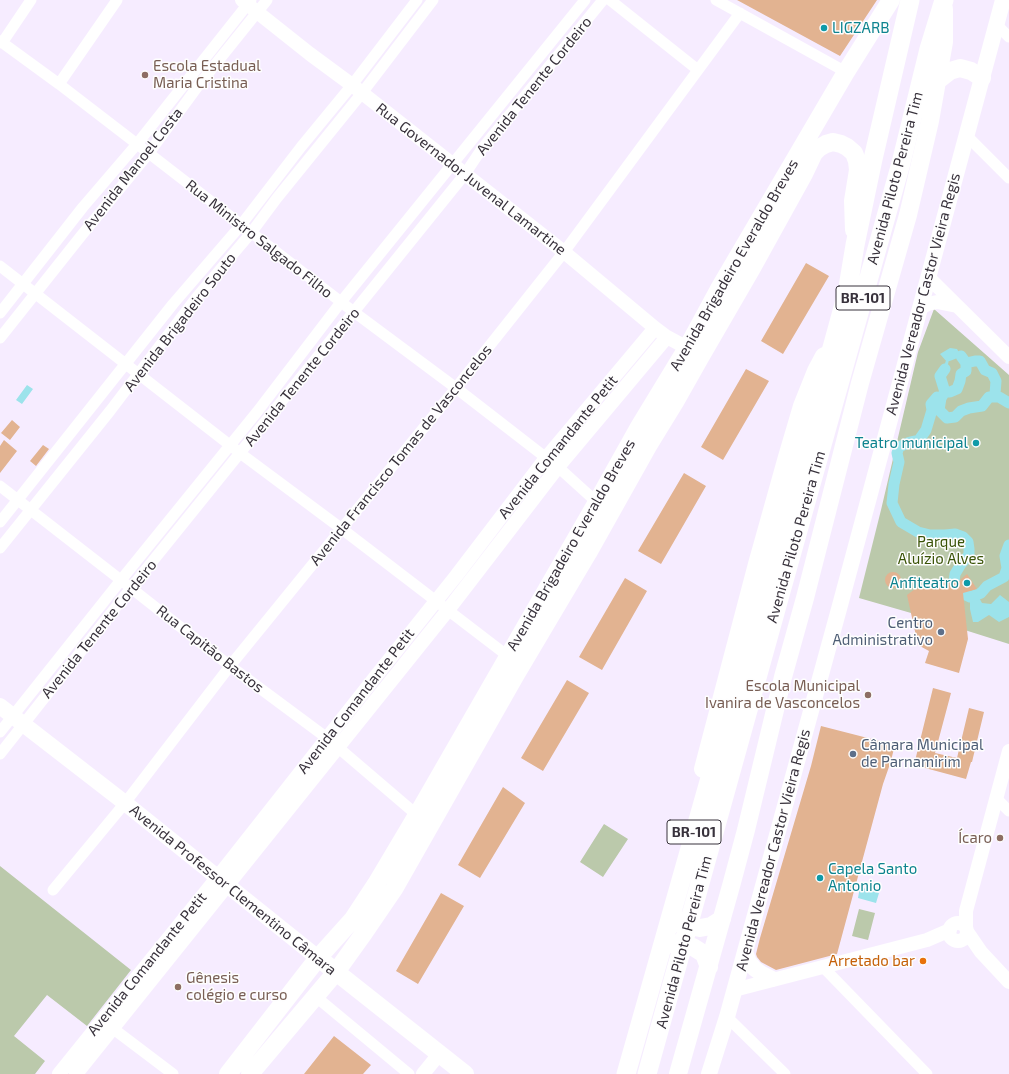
<!DOCTYPE html>
<meta charset="utf-8">
<style>
body{margin:0}
canvas{display:block;background:#f6ecff}
</style>
<canvas width="1009" height="1074"></canvas>
<script>
const context = document.querySelector('canvas').getContext('2d');
context.lineJoin = 'round';
function fillPath(path, color) {
  context.fillStyle = color;
  context.fill(path, 'evenodd');
}
function poly(rows) {
  const path = new Path2D();
  for (const r of rows) {
    if (r.length === 3) {
      path.moveTo(r[0] + r[2], r[1]);
      path.arc(r[0], r[1], r[2], 0, 2 * Math.PI);
      continue;
    }
    path.moveTo(r[0], r[1]);
    for (let i = 2; i < r.length; i += 2) path.lineTo(r[i], r[i + 1]);
  }
  return path;
}
function strokePath(path, color, width, dash) {
  context.strokeStyle = color;
  context.lineWidth = width;
  context.lineCap = dash ? 'butt' : 'round';
  context.setLineDash(dash || []);
  context.stroke(path);
}
function drawText(font, color, halo, rows, align = 'center') {
  context.font = font + ' "Exo 2",sans-serif';
  context.lineWidth = 3;
  context.setLineDash([]);
  context.textBaseline = 'middle';
  context.strokeStyle = halo;
  context.fillStyle = color;
  for (const [text, x, y, turn = 0] of rows) {
    context.save();
    context.translate(x, y);
    context.rotate((+turn || 0) * Math.PI / 180);
    context.textAlign = isNaN(turn) ? turn : align;
    if (halo) context.strokeText(text, 0, 0);
    context.fillText(text, 0, 0);
    context.restore();
  }
}
fillPath(poly([
 [934,309,1009,375,1009,644,911,613,859,598,881,510,918,352],
 [604,824,628,839,603,877,580,862],
 [0,866,131,970,87,1026,47,995,14,1036,45,1061,35,1074,0,1074],
 [859,909,875,913,868,940,852,936]
]), '#bbc9ab');
fillPath(poly([
 [950,348,957,349,961,356,955,359,947,362,940,354],
 [27,385,33,389,22,404,16,400],
 [977,594,982,603,991,604,1000,595,1009,602,1009,617,999,622,989,615,978,622,973,622,970,609,970,597],
 [860,887,879,893,876,903,858,898]
]), '#9ce3eb');
strokePath(poly([
 [945,369,947,362]
]), '#9ce3eb', 3);
strokePath(poly([
 [966,363,975,361,980,361,985,370,992,373,996,381,995,394,995,397],
 [945,369,940,376,945,392,941,398,939,410,947,418,955,417,961,411,969,408,982,406,989,397,999,397,1009,403],
 [945,392,950,392,957,389,960,381,961,374,966,371,966,363,961,356],
 [941,398,937,397,931,404,932,410,926,430,919,440,910,442,899,447,897,453,899,462,894,484,892,503,901,522,918,532,930,535,945,535,955,534,963,537,968,542,969,549,969,555,961,564,955,574,954,581,964,594,970,597,981,593,987,586,1004,577,1007,568,1005,556,1009,545]
]), '#9ce3eb', 11);
fillPath(poly([
 [737,0,877,0,840,56],
 [806,263,829,276,783,354,761,341],
 [746,369,769,381,723,460,701,447],
 [12,420,20,427,10,440,1,433],
 [4,440,17,451,0,473,0,446],
 [43,445,49,449,36,466,30,461],
 [684,473,706,486,661,564,638,551],
 [893,580,8],
 [967,574,977,589,963,593,968,639,959,673,925,663,929,651,918,645,907,595,915,589,939,586,939,583,960,581,961,579],
 [625,578,647,591,602,670,579,657],
 [567,680,589,693,543,771,521,758],
 [933,688,951,693,935,753,957,758,969,708,984,712,972,762,971,762,966,779,914,765],
 [821,726,895,745,890,764,883,784,837,954,776,970,761,962,757,957,756,954,760,938,811,766],
 [503,787,525,803,480,878,458,865],
 [441,893,464,906,418,984,396,971],
 [334,1036,371,1065,363,1074,304,1074]
]), '#e2b391');
strokePath(poly([
 [610,0,698,70],
 [716,0,846,72],
 [996,24,1009,37],
 [0,41,59,84,137,144,354,312,456,388,558,467,601,506],
 [2,43,31,0],
 [59,84,117,0],
 [966,135,1009,178],
 [0,266,240,453,342,529,513,660],
 [0,313,83,207,137,144,251,0],
 [0,338,81,236,149,153,198,86,267,0],
 [0,486,131,588,230,666,327,738,417,815],
 [0,522,173,304,241,225,301,147,352,85,417,0],
 [0,548,110,411,196,298,251,233,277,198,362,93,433,0],
 [0,732,121,580,257,412,341,302,585,0],
 [0,754,131,588,465,174,481,150,603,0],
 [996,798,1009,811],
 [53,890,125,803,230,666,456,388,564,252,740,13],
 [822,966,927,1074],
 [315,996,409,1074],
 [727,1017,785,1074],
 [107,1024,173,1074]
]), '#fff', 11);
strokePath(poly([
 [242,0,310,54,352,85,564,252,655,328,667,337,695,352],
 [928,277,1009,357],
 [920,308,928,304,937,302,957,306],
 [958,932,9],
 [966,927,966,911,1009,751],
 [968,933,981,952,1009,982],
 [734,990,927,940,950,930],
 [59,1074,217,878,376,676,456,576,546,458,655,328],
 [76,1074,448,610,558,467,667,337],
 [423,1074,440,1053]
]), '#fff', 14);
strokePath(poly([
 [0,706,125,803,318,958],
 [745,952,749,962,755,969,762,974,772,979],
 [709,1074,727,1017,839,609,1003,0]
]), '#fff', 16);
strokePath(poly([
 [936,82,950,71,960,68,971,71,982,78],
 [703,769,757,564,787,457,802,406,816,371,824,356],
 [675,918,680,924,700,928,711,926,722,919],
 [669,944,680,943,693,947,704,954,709,967],
 [326,964,465,1074],
 [228,1074,318,958,353,919,376,884,417,815,597,502,639,427,687,348,720,287,846,72,891,0],
 [250,1074,336,972,364,933,394,889,515,676,588,553,648,446,675,402,701,356,752,268,804,174,814,153,819,148,826,144,833,142,841,144,847,147,854,153,857,161,858,170,853,201,854,230],
 [678,1074,731,886,746,830,783,677,805,598,860,383,908,215,930,121,944,42,944,9]
]), '#fff', 18);
strokePath(poly([
 [626,1074,833,344,847,293,855,245,873,159,910,0],
 [647,1074,780,595,901,163,929,49,944,0]
]), '#fff', 19);
for (const [x, y, r, color] of [
 [824,28,4,"#0f9aa8"],
 [145,75,4,"#8d6e63"],
 [976,443,4,"#0f9aa8"],
 [967,583,4,"#0f9aa8"],
 [941,632,4,"#5c6f8a"],
 [868,695,4,"#8d6e63"],
 [853,754,4,"#5c6f8a"],
 [1000,838,4,"#8d6e63"],
 [820,878,4,"#0f9aa8"],
 [923,961,4,"#e8710a"],
 [178,987,4,"#8d6e63"]
]) {
  const dot = new Path2D();
  dot.arc(x, y, r, 0, 2 * Math.PI);
  context.fillStyle = color;
  context.fill(dot);
  strokePath(dot, '#fefefe', 1.5);
}
for (const [x, y, w] of [
 [863,298,54],
 [694,832,54]
]) {
  const box = new Path2D();
  box.roundRect(x - w / 2, y - 12, w, 24, 3);
  context.fillStyle = '#fefefe';
  context.fill(box);
  strokePath(box, '#38323c', 1);
}
drawText('bold 14px', '#38323c', null, [
 ["BR-101",863,298],
 ["BR-101",694,832]
]);
drawText('15px', '#0d838f', '#fefefe', [
 ["LIGZARB",832,28],
 ["Teatro municipal",968,443,"right"],
 ["Anfiteatro",959,583,"right"],
 ["Capela Santo",828,869],
 ["Antonio",828,886]
], 'left');
drawText('15px', '#785e54', '#fefefe', [
 ["Escola Estadual",153,66],
 ["Maria Cristina",153,83],
 ["Escola Municipal",860,686,"right"],
 ["Ivanira de Vasconcelos",860,703,"right"],
 ["Ícaro",992,838,"right"],
 ["Gênesis",186,978],
 ["colégio e curso",186,995]
], 'left');
drawText('15px', '#38323c', '#fefefe', [
 ["Avenida Tenente Cordeiro",534,86,-51],
 ["Avenida Manoel Costa",133,169,-52],
 ["Avenida Piloto Pereira Tim",895,178,-75],
 ["Rua Governador Juvenal Lamartine",471,179,38],
 ["Rua Ministro Salgado Filho",259,239,38],
 ["Avenida Brigadeiro Everaldo Breves",734,265,-60],
 ["Avenida Vereador Castor Vieira Regis",923,294,-75],
 ["Avenida Brigadeiro Souto",180,322,-52],
 ["Avenida Tenente Cordeiro",302,377,-51],
 ["Avenida Comandante Petit",558,447,-51],
 ["Avenida Francisco Tomas de Vasconcelos",401,455,-51],
 ["Avenida Piloto Pereira Tim",796,537,-74],
 ["Avenida Brigadeiro Everaldo Breves",571,545,-60],
 ["Avenida Tenente Cordeiro",99,629,-51],
 ["Rua Capitão Bastos",210,649,38],
 ["Avenida Comandante Petit",356,701,-52],
 ["Avenida Vereador Castor Vieira Regis",773,850,-75],
 ["Avenida Professor Clementino Câmara",233,890,39],
 ["Avenida Piloto Pereira Tim",684,942,-75],
 ["Avenida Comandante Petit",147,964,-51]
]);
drawText('15px', '#3a5307', '#fefefe', [
 ["Parque",941,542],
 ["Aluízio Alves",941,559]
]);
drawText('15px', '#4e5e75', '#fefefe', [
 ["Centro",933,623],
 ["Administrativo",933,640],
 ["Câmara Municipal",861,745,"left"],
 ["de Parnamirim",861,762,"left"]
], 'right');
drawText('15px', '#c56008', '#fefefe', [
 ["Arretado bar",915,961]
], 'right');
</script>
